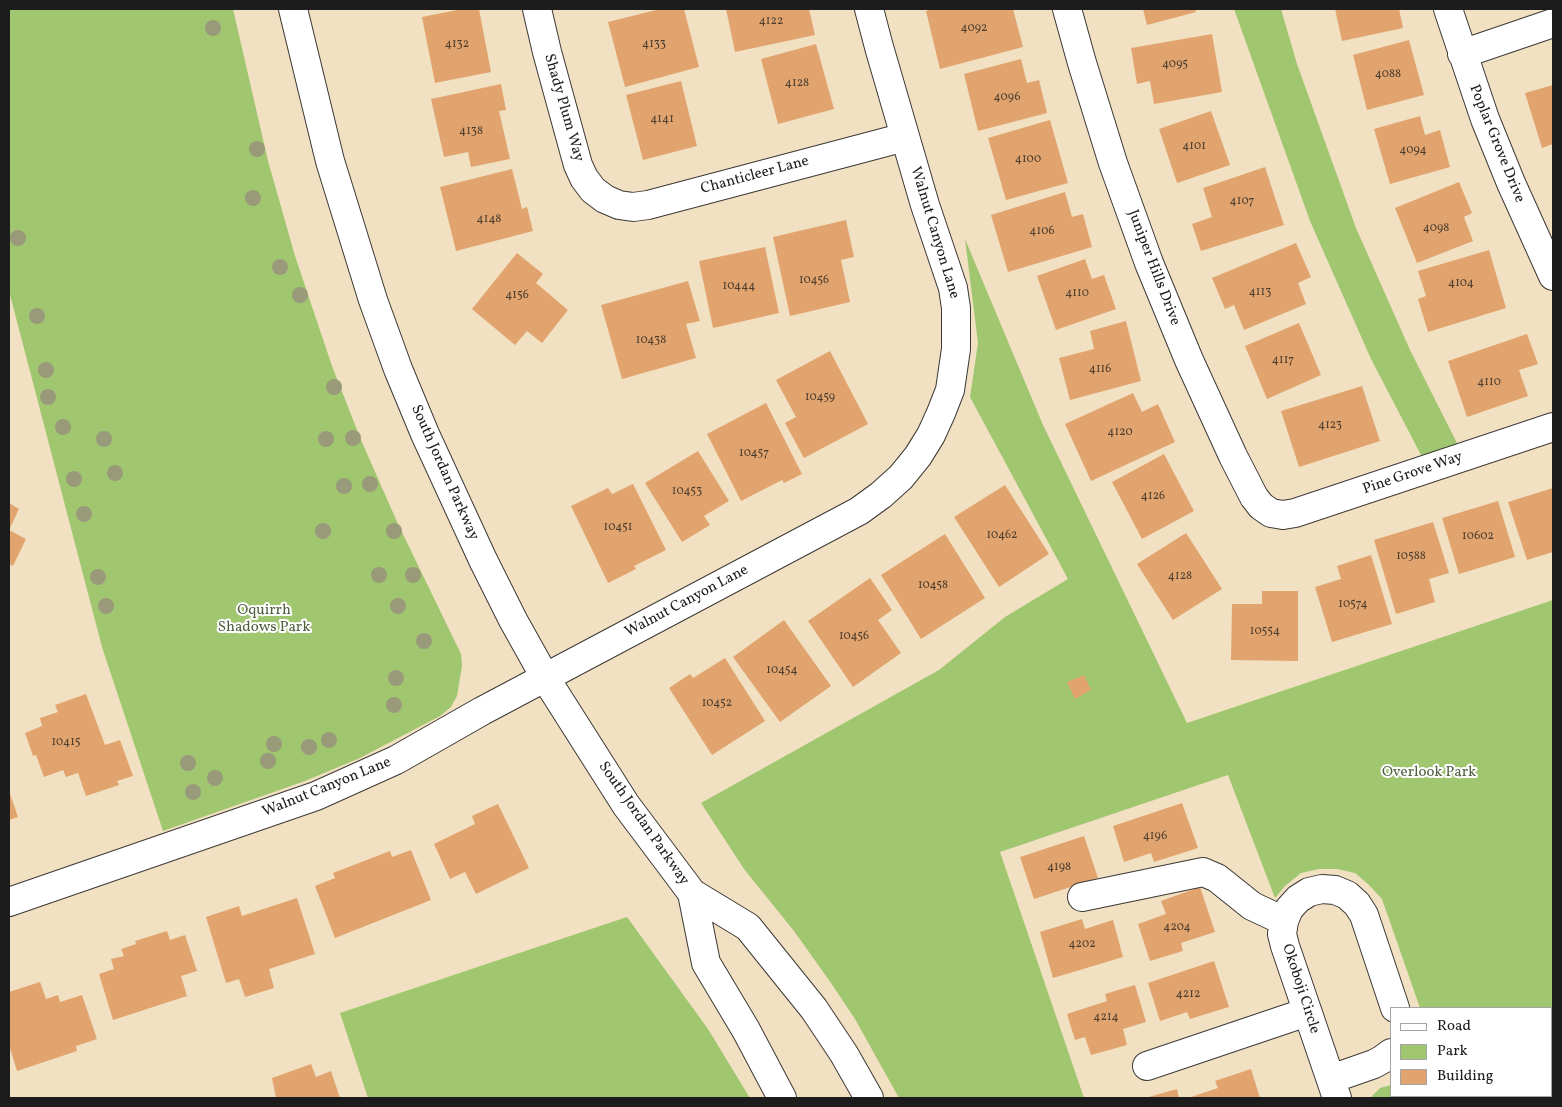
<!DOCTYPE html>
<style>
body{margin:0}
#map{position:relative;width:1562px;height:1107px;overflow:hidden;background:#f2e0c2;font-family:Vollkorn,serif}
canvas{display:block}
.frame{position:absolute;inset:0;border:10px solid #1c1c1c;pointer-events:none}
.legend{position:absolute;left:1390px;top:1007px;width:162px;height:90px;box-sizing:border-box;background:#fff;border:1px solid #a4a4a4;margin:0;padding:6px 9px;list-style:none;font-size:15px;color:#1c1c1c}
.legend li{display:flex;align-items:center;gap:10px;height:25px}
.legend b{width:25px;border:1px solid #a4a4a4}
</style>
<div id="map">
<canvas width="1562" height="1107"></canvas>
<div class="frame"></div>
<ul class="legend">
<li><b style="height:6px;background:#fff"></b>Road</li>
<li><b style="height:14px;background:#a0c670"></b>Park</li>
<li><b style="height:14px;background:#e1a46e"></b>Building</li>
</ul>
</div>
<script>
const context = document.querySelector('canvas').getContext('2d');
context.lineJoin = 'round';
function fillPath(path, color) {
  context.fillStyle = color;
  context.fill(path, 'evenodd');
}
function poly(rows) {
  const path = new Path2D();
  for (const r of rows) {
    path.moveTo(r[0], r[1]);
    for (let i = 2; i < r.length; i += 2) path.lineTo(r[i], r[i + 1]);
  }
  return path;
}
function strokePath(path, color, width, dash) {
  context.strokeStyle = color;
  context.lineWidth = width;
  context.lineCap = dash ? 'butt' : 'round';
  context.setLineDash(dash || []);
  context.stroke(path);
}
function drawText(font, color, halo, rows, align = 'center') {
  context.font = font + ' Vollkorn,serif';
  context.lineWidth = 4;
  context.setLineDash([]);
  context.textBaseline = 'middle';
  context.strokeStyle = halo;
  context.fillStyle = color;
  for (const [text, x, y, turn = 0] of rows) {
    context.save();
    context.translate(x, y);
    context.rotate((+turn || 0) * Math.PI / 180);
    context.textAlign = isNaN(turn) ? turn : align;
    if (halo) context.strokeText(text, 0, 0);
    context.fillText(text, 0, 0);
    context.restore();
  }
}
fillPath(poly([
 [9,9,233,9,268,161,295,256,332,366,361,440,398,524,461,654,462,666,457,696,451,707,440,716,360,758,305,781,163,831,102,647,9,291],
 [1234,9,1281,9,1297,64,1356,228,1410,350,1458,445,1421,455,1371,359,1310,221],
 [965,239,1043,425,1187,723,1553,600,1553,1098,1370,1098,1380,1088,1391,1085,1391,1096,1551,1096,1551,1008,1420,1008,1382,899,1369,885,1355,873,1337,869,1319,869,1301,873,1285,886,1275,898,1228,775,1000,852,1084,1098,899,1098,855,1019,831,983,794,931,744,869,701,803,939,670,1005,617,1068,579,970,397,978,343],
 [627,917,708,1029,750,1098,368,1098,340,1013]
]), '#a0c670');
fillPath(poly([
 [462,9,479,9,491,72,435,83,422,17],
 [660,9,684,9,699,67,625,87,608,22],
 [726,9,809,9,815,35,735,52],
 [933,9,1013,9,1023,47,940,69,926,11],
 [1143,9,1195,9,1196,12,1147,25],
 [1335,9,1399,9,1403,28,1342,41],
 [1212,34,1222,92,1154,104,1150,81,1137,84,1131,48],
 [1409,40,1424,95,1367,110,1353,55],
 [816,44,834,109,778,124,761,59],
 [1021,59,1027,83,1039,80,1047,113,978,131,964,74],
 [681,81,697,146,643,160,626,95],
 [501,84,506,110,499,111,510,159,471,167,468,152,444,157,431,99],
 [1553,85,1553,144,1542,148,1525,93],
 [1211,111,1230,165,1177,183,1159,129],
 [1420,116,1425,135,1440,130,1450,167,1390,184,1374,129],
 [1050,120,1068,183,1006,200,988,138],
 [1265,167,1284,225,1201,251,1192,224,1212,217,1203,188],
 [512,169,522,209,527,207,533,231,456,251,440,187],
 [1459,182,1472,213,1464,217,1473,241,1417,263,1395,208],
 [1065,192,1072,217,1083,214,1092,247,1008,272,991,215],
 [846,220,854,257,841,260,850,302,790,316,773,237],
 [1296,243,1311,277,1298,283,1306,304,1244,330,1234,305,1225,309,1212,278],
 [765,247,779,313,713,328,699,261],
 [1489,250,1506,308,1428,332,1418,299,1426,296,1418,271],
 [517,253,543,274,536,283,568,310,542,343,527,331,515,345,472,309],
 [1085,259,1092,279,1104,275,1116,309,1056,330,1037,276],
 [688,281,700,321,686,324,696,358,622,379,601,305],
 [1126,321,1141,381,1070,400,1059,358,1094,349,1090,331],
 [1299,323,1321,375,1267,399,1245,346],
 [1527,334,1538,364,1519,370,1528,396,1467,417,1448,361],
 [830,351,868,424,804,458,785,423,796,417,776,380],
 [1362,386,1380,441,1299,467,1281,411],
 [1133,393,1142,412,1158,404,1175,442,1091,481,1065,424],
 [766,403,802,474,784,483,782,480,741,501,707,434],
 [698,451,729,501,704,516,710,525,682,542,645,483],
 [1164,454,1194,511,1142,539,1112,482],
 [633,484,666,550,634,566,636,569,608,583,571,506,608,488,612,494],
 [1005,485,1049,554,999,587,954,517],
 [1553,488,1553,552,1527,560,1508,502],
 [1498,501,1515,557,1459,574,1442,518],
 [9,503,19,509,9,530],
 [1433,522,1449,573,1429,579,1435,602,1396,614,1374,540],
 [9,530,26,539,13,566,9,564],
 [1186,533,1222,589,1173,620,1137,564],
 [945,534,985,598,921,639,881,575],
 [1371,555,1392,624,1332,642,1315,587,1341,579,1337,566],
 [870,578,892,610,878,620,901,653,853,687,808,621],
 [1262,591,1298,591,1298,661,1231,660,1232,604,1262,604],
 [784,620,831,686,780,722,733,657],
 [725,658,765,721,712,755,669,688,690,674,693,678],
 [1084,675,1091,690,1075,699,1067,682],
 [86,694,105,745,120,740,133,776,117,781,119,785,86,796,78,773,66,777,63,770,44,777,36,755,33,756,25,733,42,726,40,718,58,712,55,705],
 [9,791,18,817,9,820],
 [1182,803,1198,848,1154,862,1151,853,1124,862,1113,826],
 [498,804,529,868,476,894,465,872,450,879,434,844,475,824,472,816],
 [1084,836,1098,878,1034,899,1020,857],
 [411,850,431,900,335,938,315,886,335,878,333,873,390,851,392,857],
 [1200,887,1215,932,1181,943,1183,951,1150,961,1138,924,1166,914,1161,901],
 [297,898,315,954,269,969,274,988,245,997,239,979,226,983,206,917,239,906,242,916],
 [1082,919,1085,929,1113,920,1123,957,1053,978,1040,932],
 [167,931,170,940,185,935,197,971,181,976,187,996,113,1020,99,974,114,969,111,959,124,956,121,949,136,944,135,941],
 [1214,961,1229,1007,1190,1019,1187,1012,1160,1021,1148,983],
 [40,982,46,999,58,995,60,1002,82,995,97,1039,76,1046,77,1051,17,1071,9,1045,9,992],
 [1135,985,1146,1022,1123,1029,1127,1045,1091,1055,1085,1037,1075,1040,1067,1014,1107,1001,1105,994],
 [311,1064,316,1077,331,1071,340,1098,276,1098,272,1078],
 [1251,1069,1260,1098,1188,1098,1218,1088,1215,1081],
 [1177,1089,1179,1098,1145,1098]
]), '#e1a46e');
const minor = poly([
 [537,9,547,52,578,165,584,178,593,190,605,199,619,205,633,207,648,205,905,137],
 [1067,9,1082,63,1113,163,1149,263,1189,360,1233,456,1254,497,1261,506,1271,513,1283,515,1295,513,1553,427],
 [1448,9,1485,119,1511,183,1553,276],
 [1462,54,1553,23],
 [1082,897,1203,872,1217,878,1252,906,1284,921],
 [9,902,316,796,396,760,482,711,859,511,881,495,901,477,918,456,931,435,941,413,950,390,956,349,956,308,953,288,925,205,879,47,869,9],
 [1147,1066,1307,1012],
 [1331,1079,1374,1064,1383,1059,1391,1053],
 [1337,1098,1285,946,1282,934,1284,921,1289,909,1298,899,1309,892,1322,889,1335,890,1347,895,1357,904,1364,915,1395,1008]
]);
const major = poly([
 [293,9,330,161,373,300,398,369,425,434,483,560,513,620,546,679,626,805,692,893,748,927,814,1009,844,1054,869,1098],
 [692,893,706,963,746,1030,782,1098]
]);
strokePath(minor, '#3c3935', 30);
strokePath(major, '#3c3935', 30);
strokePath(minor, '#fff', 28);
strokePath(major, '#fff', 28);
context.fillStyle = '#999a79';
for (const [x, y] of [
 [213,28],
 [257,149],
 [253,198],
 [18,238],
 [280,267],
 [300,295],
 [37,316],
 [46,370],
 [334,387],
 [48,397],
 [63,427],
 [353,438],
 [104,439],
 [326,439],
 [115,473],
 [74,479],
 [370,484],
 [344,486],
 [84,514],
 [323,531],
 [394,531],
 [379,575],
 [413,575],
 [98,577],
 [106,606],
 [398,606],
 [424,641],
 [396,678],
 [394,705],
 [329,740],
 [274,744],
 [309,747],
 [268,761],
 [188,763],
 [215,778],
 [193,792]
]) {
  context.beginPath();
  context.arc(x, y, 8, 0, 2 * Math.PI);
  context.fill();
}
drawText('12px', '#4d3e30', null, [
 ["4122",771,22],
 ["4092",974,29],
 ["4132",457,45],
 ["4133",654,45],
 ["4095",1175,65],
 ["4088",1388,75],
 ["4128",797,84],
 ["4096",1007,98],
 ["4141",662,120],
 ["4138",471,132],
 ["4101",1194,147],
 ["4094",1413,151],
 ["4100",1028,160],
 ["4107",1242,202],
 ["4148",489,220],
 ["4098",1436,229],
 ["4106",1042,232],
 ["10456",814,281],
 ["4104",1461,284],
 ["10444",739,287],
 ["4113",1260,293],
 ["4110",1077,294],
 ["4156",517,296],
 ["10438",651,341],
 ["4117",1283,361],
 ["4116",1100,370],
 ["4110",1489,383],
 ["10459",820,398],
 ["4123",1330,426],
 ["4120",1120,433],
 ["10457",754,454],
 ["10453",687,492],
 ["4126",1153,497],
 ["10451",618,528],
 ["10462",1002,536],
 ["10602",1478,537],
 ["10588",1411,557],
 ["4128",1180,577],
 ["10458",933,586],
 ["10574",1353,605],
 ["10554",1265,632],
 ["10456",854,637],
 ["10454",782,671],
 ["10452",717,704],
 ["10415",66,743],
 ["4196",1155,837],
 ["4198",1059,868],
 ["4204",1177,928],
 ["4202",1082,945],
 ["4212",1188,995],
 ["4214",1106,1018]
]);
drawText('15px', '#1c1c1c', '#fff', [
 ["Shady Plum Way",563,108,74],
 ["Poplar Grove Drive",1496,144,68],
 ["Chanticleer Lane",755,176,-15],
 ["Walnut Canyon Lane",934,233,73],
 ["Juniper Hills Drive",1153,268,69],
 ["South Jordan Parkway",444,473,66],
 ["Pine Grove Way",1413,474,-19],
 ["Walnut Canyon Lane",687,602,-28],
 ["Walnut Canyon Lane",327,788,-22],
 ["South Jordan Parkway",643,824,55],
 ["Okoboji Circle",1300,989,72]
]);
drawText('15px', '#51603e', '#fff', [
 ["Oquirrh",264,611],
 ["Shadows Park",264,628],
 ["Overlook Park",1429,773]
]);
</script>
